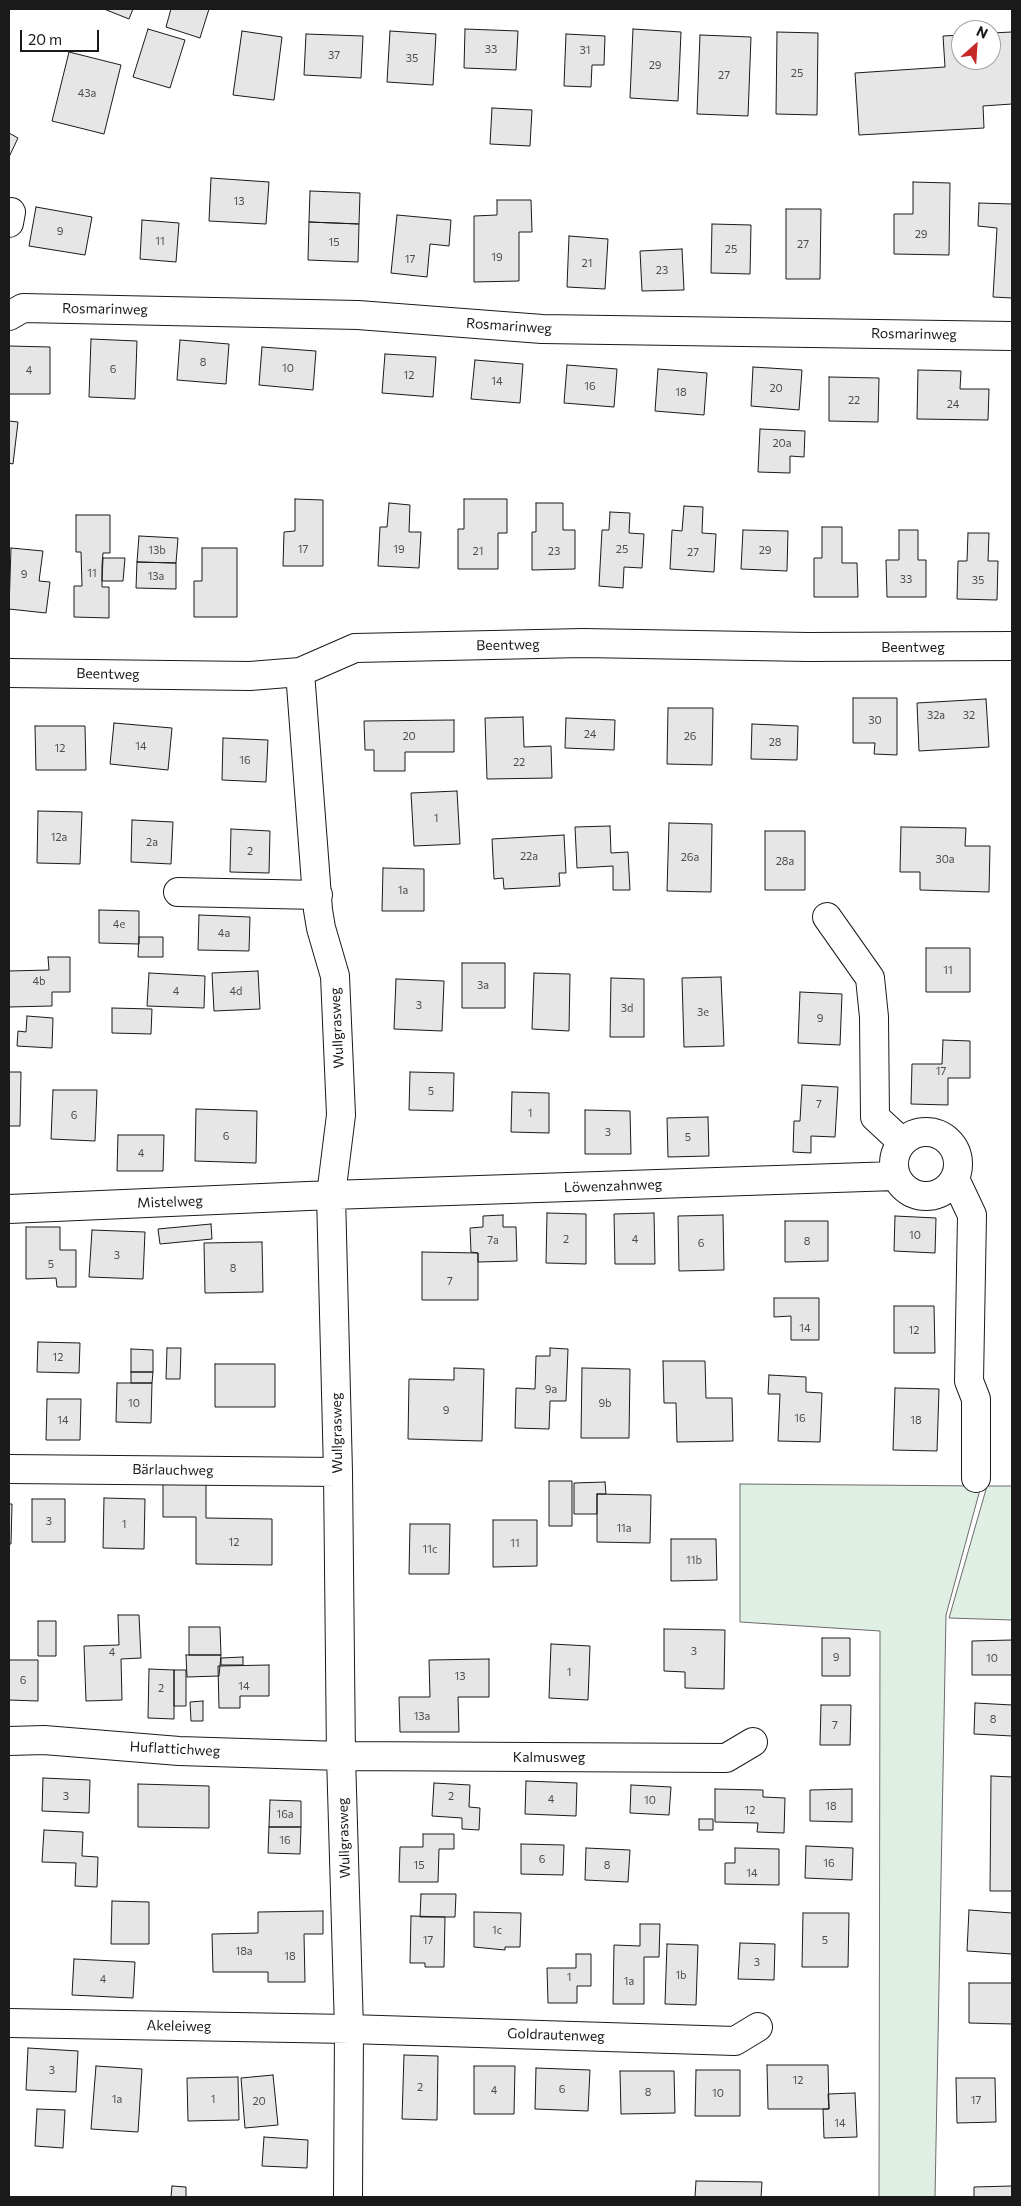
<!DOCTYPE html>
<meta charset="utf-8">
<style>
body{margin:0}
#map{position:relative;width:1021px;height:2206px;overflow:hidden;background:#fff;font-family:Commissioner,sans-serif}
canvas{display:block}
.frame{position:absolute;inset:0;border:10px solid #1a1a1a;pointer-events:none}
.north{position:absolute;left:951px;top:20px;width:50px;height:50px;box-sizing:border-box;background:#fff;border:1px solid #a3a3a3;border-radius:50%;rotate:26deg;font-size:14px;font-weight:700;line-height:20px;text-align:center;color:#1a1a1a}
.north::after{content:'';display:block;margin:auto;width:18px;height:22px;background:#c62828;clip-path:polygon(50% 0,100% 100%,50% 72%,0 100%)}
.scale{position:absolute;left:20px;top:30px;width:79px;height:22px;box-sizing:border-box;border:2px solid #1a1a1a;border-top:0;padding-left:6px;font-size:15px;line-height:18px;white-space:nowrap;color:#1a1a1a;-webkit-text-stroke:4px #fff;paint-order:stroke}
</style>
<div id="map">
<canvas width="1021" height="2206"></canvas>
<div class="frame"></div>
<div class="north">N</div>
<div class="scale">20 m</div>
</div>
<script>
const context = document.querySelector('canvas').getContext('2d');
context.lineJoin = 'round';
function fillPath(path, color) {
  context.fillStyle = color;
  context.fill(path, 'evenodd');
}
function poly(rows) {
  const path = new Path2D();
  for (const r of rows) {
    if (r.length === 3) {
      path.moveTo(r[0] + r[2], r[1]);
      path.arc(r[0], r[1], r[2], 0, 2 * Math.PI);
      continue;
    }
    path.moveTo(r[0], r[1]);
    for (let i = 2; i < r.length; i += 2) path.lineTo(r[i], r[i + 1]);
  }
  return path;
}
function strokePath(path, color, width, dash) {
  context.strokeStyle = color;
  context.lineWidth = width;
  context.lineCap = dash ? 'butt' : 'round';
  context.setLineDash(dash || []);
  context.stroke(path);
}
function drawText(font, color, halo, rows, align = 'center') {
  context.font = font + ' Commissioner,sans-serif';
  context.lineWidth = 4;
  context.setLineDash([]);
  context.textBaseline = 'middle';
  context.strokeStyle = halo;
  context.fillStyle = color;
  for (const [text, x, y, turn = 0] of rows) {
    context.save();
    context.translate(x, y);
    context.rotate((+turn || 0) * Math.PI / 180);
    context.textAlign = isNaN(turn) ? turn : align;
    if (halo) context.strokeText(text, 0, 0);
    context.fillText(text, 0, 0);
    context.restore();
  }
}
const green = poly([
 [740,1484,981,1486,946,1615,935,2197,879,2197,880,1631,740,1622,740,1484],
 [987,1486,1012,1486,1012,1620,949,1618,987,1486]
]);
fillPath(green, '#e0efe3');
strokePath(green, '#6a6a6a', 1);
const building = poly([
 [104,9,133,9,129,19,104,9],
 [171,9,209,9,200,38,166,27,171,9],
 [148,29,185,40,170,88,133,77,148,29],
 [465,29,518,31,516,70,464,68,465,29],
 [633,29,681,32,678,101,630,98,633,29],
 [242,31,282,37,274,100,233,95,242,31],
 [390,31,436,34,433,85,387,82,390,31],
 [777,32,818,33,817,115,776,114,777,32],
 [1012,32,1012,104,983,106,984,128,859,135,855,73,945,67,943,36,961,35,961,60,991,60,991,33,1012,32],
 [306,34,363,36,361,78,304,75,306,34],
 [566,34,605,36,604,65,592,65,591,87,564,86,566,34],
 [700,35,751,37,748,116,697,114,700,35],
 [69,52,121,65,104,134,52,121,69,52],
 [492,108,532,110,530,146,490,144,492,108],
 [9,133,18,138,9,157,9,133],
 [211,178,269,182,266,224,209,221,211,178],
 [913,182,950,183,949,255,894,254,894,214,913,214,913,182],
 [310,191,360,193,359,224,309,222,310,191],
 [497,200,531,200,532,232,519,232,519,281,474,282,474,216,497,215,497,200],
 [979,203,1012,204,1012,298,993,297,997,228,978,226,979,203],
 [36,207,92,217,85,255,29,246,36,207],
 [786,209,821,209,820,279,786,279,786,209],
 [397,215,451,220,449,246,430,244,427,277,391,273,397,215],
 [142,220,179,223,176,262,140,259,142,220],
 [309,222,359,224,358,262,308,260,309,222],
 [712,224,751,225,750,274,711,273,712,224],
 [569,236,608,239,605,289,567,287,569,236],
 [682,249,684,290,642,291,640,251,682,249],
 [91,339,137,341,135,399,89,397,91,339],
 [180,340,229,344,226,384,177,380,180,340],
 [9,346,50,347,50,394,9,394,9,346],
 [262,347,316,351,313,390,259,385,262,347],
 [385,354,436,357,433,397,382,393,385,354],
 [475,360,523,364,520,403,471,399,475,360],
 [567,365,617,369,614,407,564,403,567,365],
 [753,367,802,370,799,410,751,406,753,367],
 [658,369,707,373,704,415,655,411,658,369],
 [918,370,961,371,960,389,989,389,988,420,917,419,918,370],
 [829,377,879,378,878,422,829,421,829,377],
 [9,421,18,422,13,464,9,463,9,421],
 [760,429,805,431,804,457,790,456,790,473,758,472,760,429],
 [295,499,323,500,323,566,283,566,284,532,295,531,295,499],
 [464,499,507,499,507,533,498,533,498,569,458,569,458,529,464,529,464,499],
 [389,503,410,505,409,532,421,532,419,568,378,566,380,527,387,527,389,503],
 [536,503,563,503,563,530,575,530,575,569,532,570,532,532,536,532,536,503],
 [684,506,703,507,702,533,716,534,714,572,670,569,672,530,682,531,684,506],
 [610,512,630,513,629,533,644,534,642,568,624,567,623,588,599,586,602,530,609,530,610,512],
 [76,515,110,515,110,553,103,553,102,565,102,587,109,587,109,618,74,617,74,586,82,586,81,552,76,552,76,515],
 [822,527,842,527,842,563,857,563,858,597,814,597,814,558,822,558,822,527],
 [743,530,788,531,787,571,741,569,743,530],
 [899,530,918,530,918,560,926,560,926,597,887,597,886,560,899,560,899,530],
 [968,533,989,533,988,561,998,561,997,600,957,599,958,561,967,561,968,533],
 [139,536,178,538,176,563,137,562,139,536],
 [11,548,43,551,39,581,50,582,46,613,9,609,11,548],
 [202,548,237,548,237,617,194,617,194,581,202,581,202,548],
 [103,558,125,558,123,581,102,581,103,558],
 [137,562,176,563,176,589,136,588,137,562],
 [853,698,897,698,897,755,874,754,875,743,853,743,853,698],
 [986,699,989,747,919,751,917,703,986,699],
 [668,708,713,708,712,765,667,764,668,708],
 [523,717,524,747,551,746,552,778,487,779,485,718,523,717],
 [566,718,615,720,614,750,565,748,566,718],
 [454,720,454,752,405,752,405,771,374,771,374,750,365,750,364,721,454,720],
 [114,723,172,728,168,770,110,764,114,723],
 [752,724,798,726,797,760,751,759,752,724],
 [35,726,85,726,86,770,36,770,35,726],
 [223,738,268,740,266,782,222,780,223,738],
 [457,791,460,844,414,846,411,793,457,791],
 [38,811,82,812,80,864,37,863,38,811],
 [132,820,173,822,171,864,131,862,132,820],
 [669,823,712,824,711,892,667,891,669,823],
 [610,826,611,853,628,852,630,890,613,890,613,866,577,868,575,827,610,826],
 [901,827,966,828,965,846,990,846,989,892,920,890,920,872,900,872,901,827],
 [231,829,270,831,269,873,230,872,231,829],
 [765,831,805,831,805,890,765,890,765,831],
 [564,835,566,873,559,873,560,886,504,889,503,878,494,879,492,839,564,835],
 [383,868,424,869,424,911,382,911,383,868],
 [99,910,139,911,139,944,99,943,99,910],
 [199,915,250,917,249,951,198,950,199,915],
 [139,937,163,937,163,957,138,957,139,937],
 [926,948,970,948,970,992,926,992,926,948],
 [48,957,70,957,70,992,52,992,52,1006,9,1007,9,971,49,970,48,957],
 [462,963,505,963,505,1008,462,1008,462,963],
 [258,971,260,1009,214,1011,212,973,258,971],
 [149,973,205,976,204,1008,147,1006,149,973],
 [534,973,570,974,569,1031,532,1029,534,973],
 [721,977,724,1046,684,1047,682,978,721,977],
 [611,978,644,979,644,1037,610,1037,611,978],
 [396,979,444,981,442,1031,394,1029,396,979],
 [800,992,842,994,840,1045,798,1043,800,992],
 [112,1008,152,1009,151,1034,112,1033,112,1008],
 [27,1016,53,1018,52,1048,17,1046,18,1031,26,1032,27,1016],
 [943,1040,970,1041,970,1078,948,1078,948,1105,911,1104,912,1064,942,1064,943,1040],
 [9,1072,21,1072,20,1126,9,1126,9,1072],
 [410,1072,454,1073,453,1111,409,1110,410,1072],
 [802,1085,838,1087,835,1137,811,1136,811,1153,793,1152,794,1121,800,1121,802,1085],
 [53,1090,97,1090,95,1141,51,1139,53,1090],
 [512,1092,549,1093,549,1133,511,1132,512,1092],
 [196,1109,257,1111,256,1163,195,1161,196,1109],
 [585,1110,630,1111,631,1154,585,1154,585,1110],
 [708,1117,709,1156,668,1157,667,1118,708,1117],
 [118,1135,164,1135,163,1171,117,1171,118,1135],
 [547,1213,586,1214,586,1264,546,1263,547,1213],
 [654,1213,655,1264,615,1264,614,1214,654,1213],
 [503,1215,503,1227,516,1227,517,1261,478,1262,478,1253,471,1252,470,1228,483,1227,483,1216,503,1215],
 [723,1215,724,1270,679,1271,678,1216,723,1215],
 [895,1216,936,1218,935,1253,894,1251,895,1216],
 [785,1221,828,1221,828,1261,785,1262,785,1221],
 [211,1224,212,1239,160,1244,158,1229,211,1224],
 [26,1227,60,1227,60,1250,76,1250,76,1287,57,1287,56,1278,26,1279,26,1227],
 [92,1230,145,1232,143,1279,89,1277,92,1230],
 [262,1242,263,1292,205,1293,204,1243,262,1242],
 [422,1252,478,1253,478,1300,422,1300,422,1252],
 [774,1298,819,1298,819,1340,791,1340,791,1316,774,1317,774,1298],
 [894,1306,934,1306,935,1353,894,1353,894,1306],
 [38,1342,80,1343,79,1373,37,1372,38,1342],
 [167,1348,181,1348,180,1379,166,1379,167,1348],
 [550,1348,568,1349,566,1401,550,1401,549,1429,515,1428,516,1388,535,1389,536,1356,550,1356,550,1348],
 [131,1349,153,1350,153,1372,131,1372,131,1349],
 [663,1361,705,1361,706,1398,732,1398,733,1441,677,1442,676,1403,664,1403,663,1361],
 [215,1364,275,1364,275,1407,215,1407,215,1364],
 [454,1368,484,1369,482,1441,408,1439,409,1379,454,1380,454,1368],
 [582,1368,630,1369,629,1438,581,1438,582,1368],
 [131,1372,153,1372,152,1383,131,1383,131,1372],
 [769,1375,806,1377,806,1392,822,1393,820,1442,778,1441,780,1394,768,1394,769,1375],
 [117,1383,152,1383,151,1423,116,1422,117,1383],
 [895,1388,939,1389,937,1451,893,1450,895,1388],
 [47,1399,81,1399,80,1440,46,1440,47,1399],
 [549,1481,572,1481,572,1526,549,1526,549,1481],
 [605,1482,606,1494,597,1494,597,1514,574,1514,574,1483,605,1482],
 [163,1483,206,1484,206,1518,272,1519,272,1565,196,1564,196,1517,163,1517,163,1483],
 [597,1494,651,1495,650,1543,597,1542,597,1494],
 [104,1498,145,1499,144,1549,103,1548,104,1498],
 [32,1499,65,1499,65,1542,32,1542,32,1499],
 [9,1504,12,1504,11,1544,9,1544,9,1504],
 [493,1520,537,1520,537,1566,493,1567,493,1520],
 [410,1524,450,1524,449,1574,409,1574,410,1524],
 [671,1539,716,1539,717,1580,671,1581,671,1539],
 [118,1615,139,1615,141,1658,121,1659,122,1700,86,1701,84,1646,119,1645,118,1615],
 [38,1621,56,1621,56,1656,38,1656,38,1621],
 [189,1627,220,1627,221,1655,189,1655,189,1627],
 [664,1629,725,1630,724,1689,685,1688,685,1672,664,1671,664,1629],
 [822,1638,850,1638,850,1676,822,1676,822,1638],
 [1012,1640,1012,1675,972,1675,972,1641,1012,1640],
 [551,1644,590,1646,588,1700,549,1698,551,1644],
 [186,1655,221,1655,219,1676,187,1677,186,1655],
 [243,1657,243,1665,221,1665,221,1658,243,1657],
 [489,1659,489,1697,458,1697,459,1732,400,1732,399,1697,430,1697,429,1660,489,1659],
 [9,1660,38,1660,38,1701,9,1700,9,1660],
 [269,1665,269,1696,240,1696,240,1708,219,1708,218,1666,269,1665],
 [149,1669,174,1670,174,1719,148,1718,149,1669],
 [174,1670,186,1670,186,1706,174,1706,174,1670],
 [203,1701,203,1721,191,1721,190,1702,203,1701],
 [975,1703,1012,1705,1012,1736,974,1734,975,1703],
 [821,1705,851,1705,850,1745,820,1745,821,1705],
 [991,1776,1012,1777,1012,1891,990,1891,991,1776],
 [43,1778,90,1780,89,1813,42,1811,43,1778],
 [526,1781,577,1783,576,1816,525,1814,526,1781],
 [434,1783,470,1785,469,1807,480,1808,479,1830,462,1829,462,1818,432,1816,434,1783],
 [138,1784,209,1786,209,1828,138,1827,138,1784],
 [631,1785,671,1787,669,1815,630,1813,631,1785],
 [715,1789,763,1790,763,1797,785,1798,784,1833,757,1832,758,1823,715,1822,715,1789],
 [852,1789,852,1822,810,1821,810,1790,852,1789],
 [270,1800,301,1801,301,1827,269,1827,270,1800],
 [699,1819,713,1819,713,1830,699,1830,699,1819],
 [269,1827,301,1827,300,1854,268,1853,269,1827],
 [44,1830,83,1832,82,1856,98,1857,97,1887,75,1886,76,1863,42,1862,44,1830],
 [423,1834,454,1834,454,1849,439,1849,438,1882,399,1882,400,1847,423,1847,423,1834],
 [521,1844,564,1845,563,1875,521,1874,521,1844],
 [806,1846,853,1848,852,1880,805,1878,806,1846],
 [586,1848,630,1850,628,1882,585,1880,586,1848],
 [735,1848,779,1849,779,1885,725,1884,725,1863,735,1863,735,1848],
 [421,1894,456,1894,455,1917,420,1917,421,1894],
 [112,1901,149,1902,149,1944,111,1944,112,1901],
 [969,1910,1012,1913,1012,1954,967,1951,969,1910],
 [323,1911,323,1934,304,1934,305,1982,268,1982,268,1972,213,1972,212,1934,258,1933,258,1912,323,1911],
 [474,1912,521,1913,520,1947,505,1947,505,1950,474,1947,474,1912],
 [803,1913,849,1913,848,1967,802,1967,803,1913],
 [411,1916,445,1917,444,1967,425,1967,425,1963,410,1963,411,1916],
 [640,1924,660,1924,659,1957,644,1957,644,2004,613,2004,614,1945,640,1946,640,1924],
 [740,1943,775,1944,774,1980,738,1979,740,1943],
 [667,1944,698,1945,696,2005,665,2004,667,1944],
 [576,1954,591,1954,591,1986,577,1986,577,2003,548,2003,547,1968,576,1968,576,1954],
 [74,1959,135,1962,133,1998,72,1995,74,1959],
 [969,1983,1012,1983,1012,2024,969,2023,969,1983],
 [28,2048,78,2051,76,2092,26,2090,28,2048],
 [404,2055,438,2056,437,2120,402,2119,404,2055],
 [767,2065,828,2065,829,2109,768,2109,767,2065],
 [96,2066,142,2069,138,2132,91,2129,96,2066],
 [474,2066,515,2066,514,2114,474,2114,474,2066],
 [536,2068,590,2070,588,2111,535,2109,536,2068],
 [696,2070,740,2070,740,2116,695,2116,696,2070],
 [620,2071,674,2071,675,2113,621,2114,620,2071],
 [273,2075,278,2125,245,2128,241,2078,273,2075],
 [238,2077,239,2120,188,2121,187,2078,238,2077],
 [956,2078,995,2078,996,2122,957,2123,956,2078],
 [855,2093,857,2137,824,2138,823,2109,829,2109,828,2094,855,2093],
 [37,2109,65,2110,63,2148,35,2146,37,2109],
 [264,2137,308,2140,307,2168,262,2166,264,2137],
 [696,2181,762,2182,761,2197,695,2197,696,2181],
 [172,2186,186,2187,186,2197,171,2197,172,2186],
 [1012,2186,1012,2197,974,2197,974,2187,1012,2186]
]);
fillPath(building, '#e6e6e6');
strokePath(building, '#1a1a1a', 1);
const minor = poly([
 [9,223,11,212],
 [9,316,23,308,358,315,542,329,1012,336],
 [300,672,318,910,321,928,335,976,341,1115,331,1195,338,1472,341,1756,349,2029,348,2197],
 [9,673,250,676,300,672,355,648,583,643,808,647,1012,646],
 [178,892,318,895],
 [827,917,870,978,874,1017,875,1117,902,1142],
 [926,1164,32],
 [955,1179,972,1215,969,1381,976,1399,976,1478],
 [9,1209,331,1195,895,1176],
 [9,1469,338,1472],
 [9,1741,44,1740,179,1751,341,1756,726,1758,753,1742],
 [9,2023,349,2029,735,2041,758,2027]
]);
strokePath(minor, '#1a1a1a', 30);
strokePath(minor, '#fff', 28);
drawText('11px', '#4d4d4d', null, [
 ["33",491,49],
 ["31",585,50],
 ["37",334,55],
 ["35",412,58],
 ["29",655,65],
 ["25",797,73],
 ["27",724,75],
 ["43a",87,93],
 ["13",239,201],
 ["9",60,231],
 ["29",921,234],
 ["11",160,241],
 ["15",334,242],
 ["27",803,244],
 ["25",731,249],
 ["19",497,257],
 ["17",410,259],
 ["21",587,263],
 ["23",662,270],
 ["8",203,362],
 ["10",288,368],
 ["6",113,369],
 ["4",29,370],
 ["12",409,375],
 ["14",497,381],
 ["16",590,386],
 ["20",776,388],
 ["18",681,392],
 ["22",854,400],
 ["24",953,404],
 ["20a",782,443],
 ["17",303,549],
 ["19",399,549],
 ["25",622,549],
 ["13b",157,550],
 ["29",765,550],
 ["21",478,551],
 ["23",554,551],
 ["27",693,552],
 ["11",92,573],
 ["9",24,574],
 ["13a",156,576],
 ["33",906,579],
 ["35",978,580],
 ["32a",936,715],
 ["32",969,715],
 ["30",875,720],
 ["24",590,734],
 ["20",409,736],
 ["26",690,736],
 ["28",775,742],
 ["14",141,746],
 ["12",60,748],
 ["16",245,760],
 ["22",519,762],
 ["1",436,818],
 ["12a",59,837],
 ["2a",152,842],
 ["2",250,851],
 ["22a",529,856],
 ["26a",690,857],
 ["30a",945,859],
 ["28a",785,861],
 ["1a",403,890],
 ["4e",119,924],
 ["4a",224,933],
 ["11",948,970],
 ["4b",39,981],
 ["3a",483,985],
 ["4",176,991],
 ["4d",236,991],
 ["3",419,1005],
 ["3d",627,1008],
 ["3e",703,1012],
 ["9",820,1018],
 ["17",941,1071],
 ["5",431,1091],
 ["7",819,1104],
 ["1",530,1113],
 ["6",74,1115],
 ["3",608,1132],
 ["6",226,1136],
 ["5",688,1137],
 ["4",141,1153],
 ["10",915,1235],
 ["2",566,1239],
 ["4",635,1239],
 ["7a",493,1240],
 ["8",807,1241],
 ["6",701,1243],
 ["3",117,1255],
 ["5",51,1264],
 ["8",233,1268],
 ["7",450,1281],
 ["14",805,1328],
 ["12",914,1330],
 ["12",58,1357],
 ["9a",551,1389],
 ["10",134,1403],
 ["9b",605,1403],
 ["9",446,1410],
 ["16",800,1418],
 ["14",63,1420],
 ["18",916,1420],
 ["3",49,1521],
 ["1",124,1524],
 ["11a",624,1528],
 ["12",234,1542],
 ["11",515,1543],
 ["11c",430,1549],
 ["11b",694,1560],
 ["3",694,1651],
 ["4",112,1652],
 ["9",836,1657],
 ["10",992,1658],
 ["1",569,1672],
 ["13",460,1676],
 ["6",23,1680],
 ["14",244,1686],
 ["2",161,1688],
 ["13a",422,1716],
 ["8",993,1719],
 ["7",835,1725],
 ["3",66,1796],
 ["2",451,1796],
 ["4",551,1799],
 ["10",650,1800],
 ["18",831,1806],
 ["12",750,1810],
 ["16a",285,1814],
 ["16",285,1840],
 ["6",542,1859],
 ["16",829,1863],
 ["15",419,1865],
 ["8",607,1865],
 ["14",752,1873],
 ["1c",497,1930],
 ["17",428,1940],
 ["5",825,1940],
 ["18a",244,1951],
 ["18",290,1956],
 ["3",757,1962],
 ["1b",681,1975],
 ["1",569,1977],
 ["4",103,1979],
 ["1a",629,1981],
 ["3",52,2070],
 ["12",798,2080],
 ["2",420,2087],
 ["6",562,2089],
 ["4",494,2090],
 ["8",648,2092],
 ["10",718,2093],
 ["1a",117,2099],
 ["1",213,2099],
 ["17",976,2100],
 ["20",259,2101],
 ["14",840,2123]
]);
drawText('14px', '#1a1a1a', '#fff', [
 ["Rosmarinweg",105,309,1],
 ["Rosmarinweg",509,326,4],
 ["Rosmarinweg",914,334,1],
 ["Beentweg",508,645,-1],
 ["Beentweg",913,647],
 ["Beentweg",108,674,1],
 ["Wullgrasweg",337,1028,-93],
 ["Löwenzahnweg",613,1186,-2],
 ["Mistelweg",170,1202,-2],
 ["Wullgrasweg",337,1433,-91],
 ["Bärlauchweg",173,1470,1],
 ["Huflattichweg",175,1749,3],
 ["Kalmusweg",549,1757],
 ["Wullgrasweg",344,1838,-92],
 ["Akeleiweg",179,2026,1],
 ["Goldrautenweg",556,2035,2]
]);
</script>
